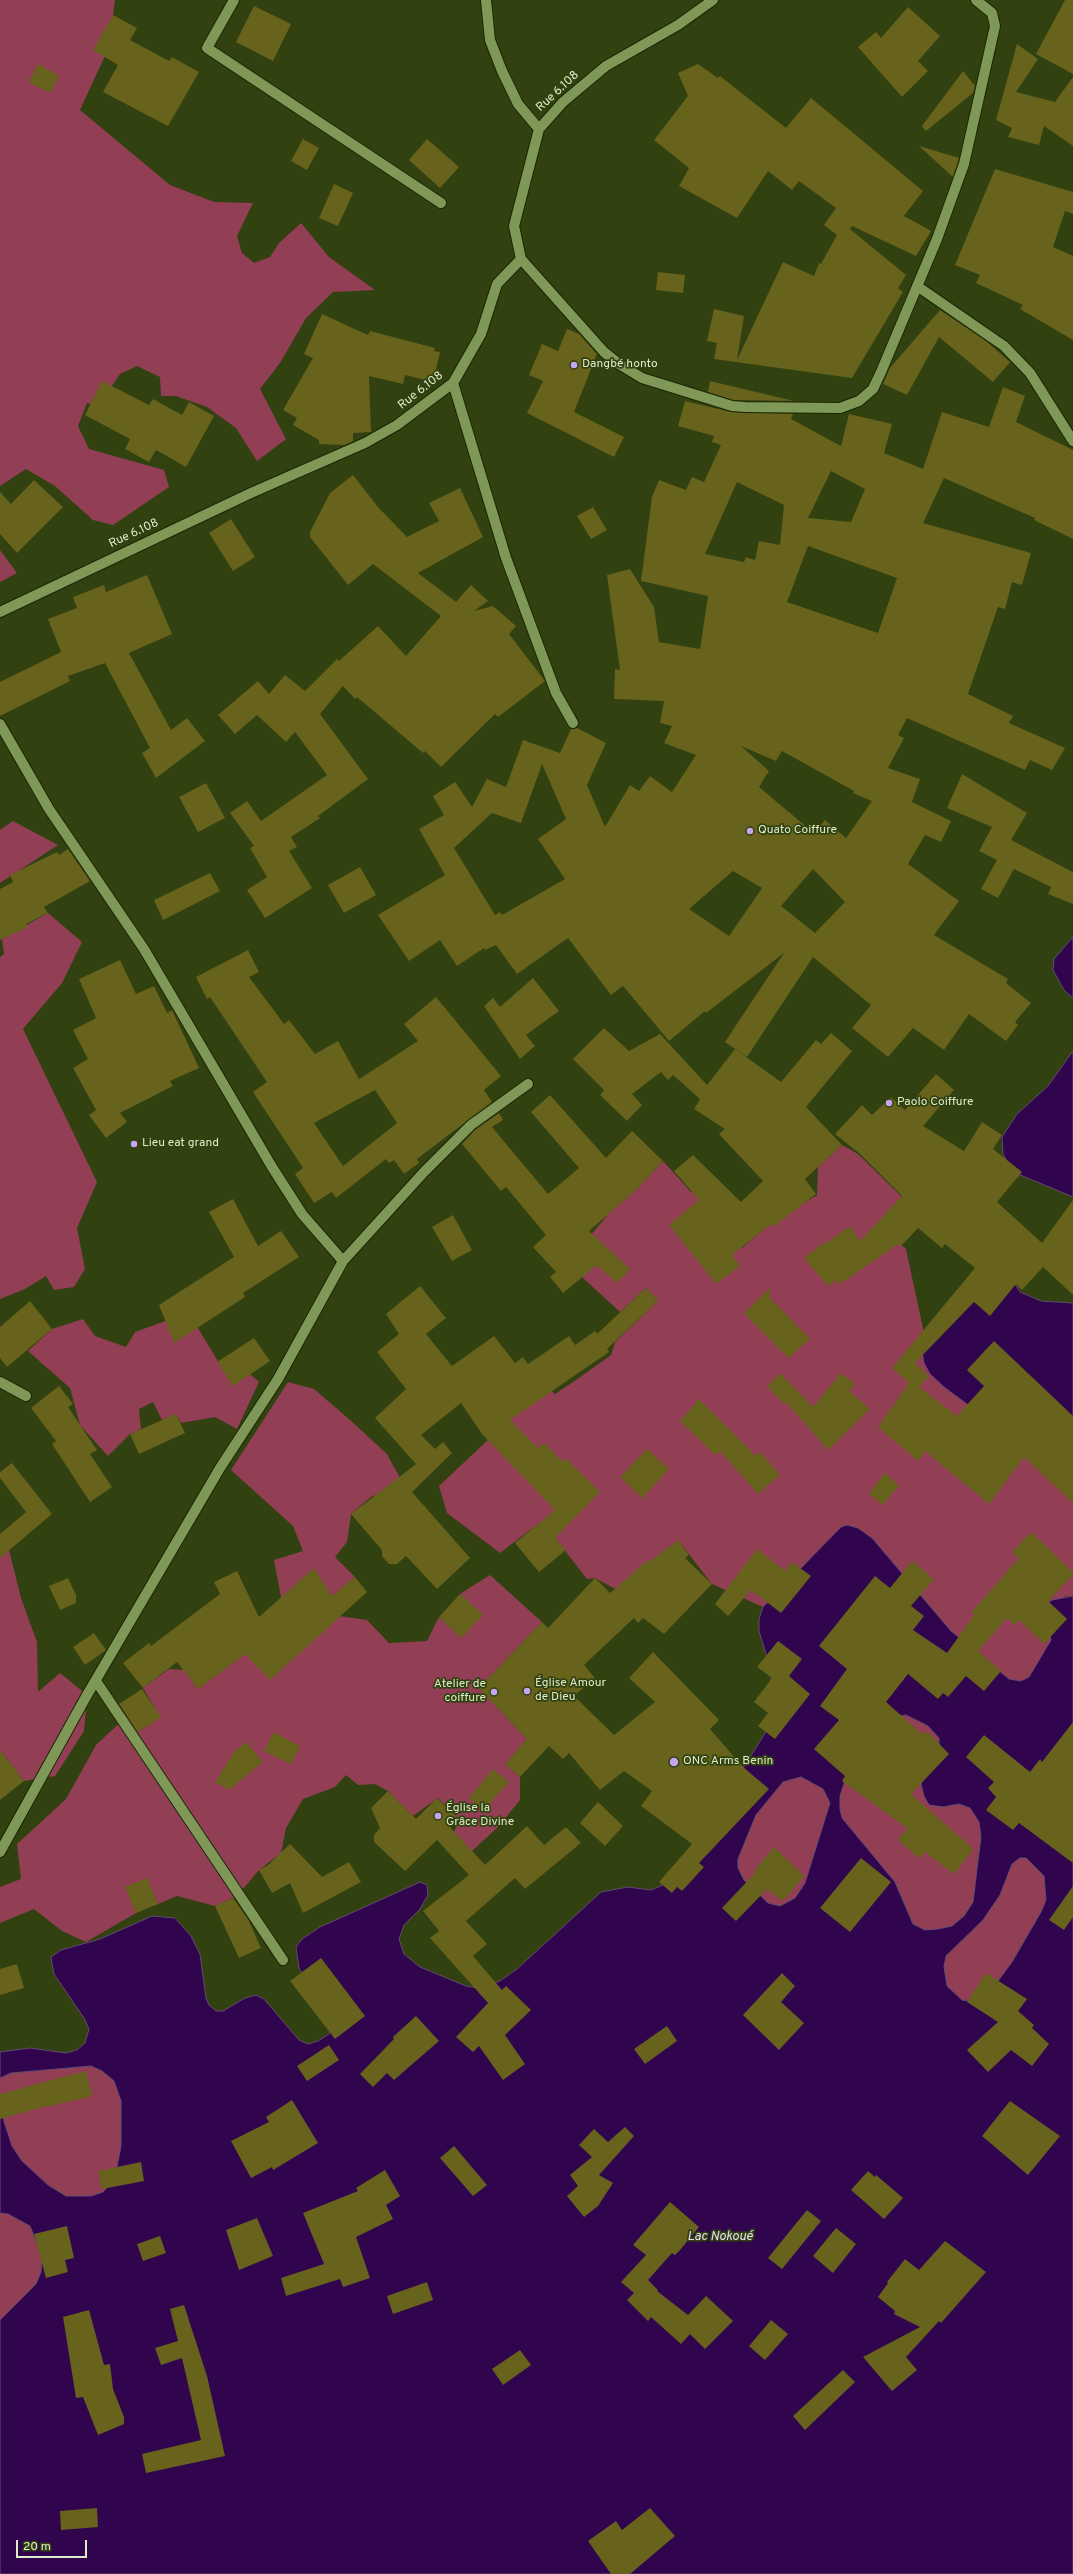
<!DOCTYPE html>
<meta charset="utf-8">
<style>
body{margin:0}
#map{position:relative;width:1073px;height:2574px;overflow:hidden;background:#31410f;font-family:Overpass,sans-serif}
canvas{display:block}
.scale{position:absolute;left:16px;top:2540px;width:71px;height:18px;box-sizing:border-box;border:2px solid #deebca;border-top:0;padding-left:5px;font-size:12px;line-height:14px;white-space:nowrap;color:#deebca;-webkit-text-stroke:3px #31410f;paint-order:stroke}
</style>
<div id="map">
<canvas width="1073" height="2574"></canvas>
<div class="scale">20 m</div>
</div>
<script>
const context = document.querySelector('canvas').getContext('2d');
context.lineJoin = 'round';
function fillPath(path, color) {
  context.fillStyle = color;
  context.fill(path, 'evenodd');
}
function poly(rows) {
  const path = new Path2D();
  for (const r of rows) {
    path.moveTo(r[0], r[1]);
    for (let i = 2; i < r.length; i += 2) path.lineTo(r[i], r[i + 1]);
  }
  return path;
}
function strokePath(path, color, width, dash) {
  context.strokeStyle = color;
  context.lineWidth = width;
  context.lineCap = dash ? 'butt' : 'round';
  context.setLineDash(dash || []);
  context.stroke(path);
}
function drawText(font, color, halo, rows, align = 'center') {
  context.font = font + ' Overpass,sans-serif';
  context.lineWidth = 3.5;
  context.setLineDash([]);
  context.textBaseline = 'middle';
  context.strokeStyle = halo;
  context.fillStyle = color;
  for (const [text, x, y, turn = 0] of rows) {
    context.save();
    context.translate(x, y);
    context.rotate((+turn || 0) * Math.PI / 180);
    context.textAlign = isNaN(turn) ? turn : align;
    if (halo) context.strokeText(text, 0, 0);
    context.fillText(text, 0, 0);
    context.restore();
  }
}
fillPath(poly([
 [0,0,115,0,109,47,80,110,170,185,214,202,253,203,237,236,242,253,254,263,270,257,279,243,301,223,329,257,375,290,333,292,306,318,280,363,260,389,286,439,257,461,236,428,207,407,176,396,161,396,160,377,137,366,120,374,99,405,87,403,78,426,89,449,164,470,169,487,113,525,93,520,55,486,26,469,0,486],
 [0,550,17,573,0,582],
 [13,821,58,845,0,883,0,830],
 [48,913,82,942,62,983,23,1029,97,1182,77,1228,85,1269,74,1287,54,1290,46,1276,25,1289,0,1299,0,957,4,954,2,939],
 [842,1145,858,1154,902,1197,877,1224,906,1249,924,1333,944,1387,994,1424,1073,1447,1073,1596,1065,1596,1050,1632,1051,1640,1040,1663,1029,1677,1021,1681,1009,1679,951,1631,872,1538,848,1525,841,1527,763,1607,712,1584,678,1540,615,1589,595,1578,587,1579,542,1521,500,1553,447,1513,439,1486,508,1421,541,1382,555,1394,573,1382,611,1355,615,1342,658,1301,646,1288,620,1312,582,1277,569,1261,610,1212,636,1190,663,1161,691,1192,706,1194,728,1231,742,1248,769,1225,817,1195,818,1167],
 [179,1316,198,1328,233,1386,250,1374,259,1382,237,1429,215,1417,181,1423,176,1414,162,1420,153,1402,139,1409,141,1429,130,1434,108,1456,80,1425,70,1388,28,1351,52,1329,83,1319,95,1336,126,1347,135,1332],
 [288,1382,314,1389,350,1420,387,1454,400,1478,382,1492,371,1497,351,1514,347,1542,335,1557,355,1577,326,1601,339,1616,367,1620,389,1643,427,1641,439,1617,461,1637,482,1615,460,1594,490,1575,542,1622,479,1688,527,1739,505,1764,520,1777,520,1800,497,1828,472,1851,454,1832,459,1819,438,1798,413,1816,388,1791,375,1784,358,1785,346,1775,335,1787,303,1799,286,1828,281,1853,259,1870,237,1896,215,1906,177,1896,136,1913,86,1942,62,1931,34,1909,0,1923,0,1887,21,1879,17,1844,66,1799,96,1745,127,1716,138,1732,160,1717,143,1688,169,1669,184,1670,198,1689,246,1653,299,1618,281,1597,274,1560,303,1551,293,1526,231,1470],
 [0,1533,9,1550,21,1598,37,1642,38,1692,60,1673,87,1695,84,1731,55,1776,24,1781,0,1750],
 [906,1715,928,1726,939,1738,943,1807,959,1804,970,1808,979,1822,981,1837,973,1902,964,1916,952,1926,938,1929,925,1930,913,1924,895,1882,842,1818,840,1809,840,1796,848,1772,895,1717],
 [801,1777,823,1789,830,1803,805,1883,795,1898,780,1906,768,1903,744,1880,738,1868,738,1859,756,1815,783,1782],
 [1026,1857,1044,1876,1046,1900,1041,1912,1012,1962,998,1981,969,2001,962,2000,947,1986,944,1967,946,1956,983,1920,1000,1895,1012,1864,1020,1858],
 [91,2066,102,2071,114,2081,121,2101,121,2146,116,2172,111,2183,103,2192,91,2196,66,2196,48,2185,22,2161,12,2146,0,2109,0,2078,11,2073],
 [0,2213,8,2214,30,2226,42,2257,41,2272,36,2284,0,2320]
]), '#923f55');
const water = poly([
 [1073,937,1073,998,1064,990,1053,970,1054,959,1073,937],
 [1073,1051,1073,1197,1013,1172,1003,1154,1002,1137,1017,1114,1048,1086,1073,1051],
 [1011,1278,1020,1292,1041,1301,1073,1303,1073,1447,994,1424,944,1387,930,1374,924,1363,922,1351,924,1333,1011,1278],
 [847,1525,858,1528,872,1538,951,1631,1009,1679,1021,1681,1029,1677,1051,1640,1044,1605,1052,1600,1073,1596,1073,2574,0,2574,0,2320,36,2284,41,2272,42,2257,30,2226,8,2214,0,2213,0,2109,12,2146,22,2161,48,2185,66,2196,91,2196,103,2192,111,2183,116,2172,121,2146,121,2101,114,2081,102,2071,91,2066,11,2073,0,2078,0,2052,30,2048,66,2053,77,2050,85,2043,89,2029,84,2018,54,1974,51,1957,61,1950,100,1939,152,1916,175,1918,191,1936,200,1954,206,1998,209,2005,216,2011,223,2011,245,1998,256,1995,264,1999,299,2040,308,2044,318,2041,329,2034,332,2024,299,1968,296,1947,302,1939,320,1927,420,1882,427,1885,428,1895,420,1909,404,1925,399,1939,404,1954,420,1967,466,1986,479,1988,500,1981,517,1969,601,1892,628,1887,651,1890,663,1885,677,1874,767,1730,774,1706,770,1667,759,1631,759,1619,763,1607,841,1527,847,1525],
 [906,1715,928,1726,939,1738,939,1750,921,1784,924,1796,929,1805,943,1807,959,1804,970,1808,979,1822,981,1837,973,1902,964,1916,952,1926,938,1929,925,1930,913,1924,895,1882,842,1818,840,1809,840,1796,848,1771,895,1717,906,1715],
 [801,1777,823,1789,830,1803,805,1883,795,1898,780,1906,768,1903,744,1880,738,1868,738,1859,756,1815,783,1782,801,1777],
 [1020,1858,1026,1858,1044,1876,1046,1900,1041,1912,1012,1962,998,1981,969,2001,962,2000,947,1986,944,1967,946,1956,983,1920,1000,1895,1012,1864,1020,1858]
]);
fillPath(water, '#30054e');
strokePath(water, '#644a73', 1);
fillPath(poly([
 [1065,0,1073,0,1073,74,1036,54],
 [254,6,291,24,273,61,236,42],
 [908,7,940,36,918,61,928,71,902,97,858,47,876,32,881,38],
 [113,15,137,28,130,40,169,61,172,57,199,72,168,126,103,92,118,65,93,50],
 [1017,44,1038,59,1016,92,1055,102,1073,77,1073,146,1044,126,1039,145,1008,137,1012,128,996,120],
 [38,64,59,76,50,93,29,82],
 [698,64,718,78,720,76,786,128,811,98,923,191,904,216,931,231,916,256,852,226,850,229,906,275,898,288,903,292,852,378,714,359,717,343,707,341,714,309,744,316,737,360,783,262,814,276,819,263,821,264,837,235,824,225,836,208,799,181,792,190,768,171,737,218,679,186,689,168,654,140,688,96,678,73],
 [963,71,975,86,973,93,926,131,922,126],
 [303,139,319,148,307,170,291,161],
 [427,139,459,167,440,188,409,160],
 [919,146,959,158,953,177],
 [995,169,1073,192,1073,214,1065,211,1053,247,1073,256,1073,340,1020,309,1023,305,976,283,980,275,955,265],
 [334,184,353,193,338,226,319,218],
 [658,272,685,275,683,293,656,290],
 [940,310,985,340,1010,362,993,382,939,337,907,395,883,384,890,368],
 [322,314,368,335,370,331,435,348,434,351,440,352,433,382,405,375,403,384,369,376,371,432,353,433,353,441,345,445,319,444,319,440,293,425,297,418,283,410,313,358,304,354],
 [567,329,579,334,597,354,574,412,624,437,614,457,527,413,543,381,529,375,542,344,558,351],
 [102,381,149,405,153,399,182,415,189,402,214,416,186,467,156,450,149,462,125,449,130,439,85,415],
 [710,381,794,401,733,400,708,392],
 [1003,387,1025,396,1016,422,1073,450,1073,539,1034,520,1035,518,944,478,923,523,1031,553,1022,585,1012,582,1005,609,998,607,968,694,1013,716,1009,723,1065,748,1052,770,1030,760,1025,770,907,718,898,735,904,738,888,768,920,779,912,802,951,821,941,842,925,835,908,864,959,901,934,935,1008,979,1006,983,1031,1003,1015,1022,1018,1025,1006,1041,969,1014,944,1050,913,1028,888,1057,852,1028,871,1005,813,957,747,1057,725,1042,784,953,706,1013,705,1011,669,1041,623,986,611,995,568,938,517,974,496,945,485,950,484,948,457,966,440,940,409,961,378,915,445,875,419,829,444,815,433,796,455,782,472,807,487,779,506,787,523,740,560,753,571,729,577,728,606,743,587,785,605,827,630,785,639,791,650,776,672,792,696,755,664,743,672,726,660,723,664,701,614,699,615,669,620,670,607,575,630,569,654,607,659,642,700,649,708,596,641,581,652,497,659,480,686,490,692,477,704,482,721,445,712,442,714,436,678,426,685,401,731,412,793,414,791,419,841,446,849,414,892,424,884,453,923,469,942,412,989,427],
 [831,471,865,489,851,522,808,518],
 [737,482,784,505,780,545,759,541,755,560,746,557,744,562,705,554],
 [808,546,897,578,878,633,787,602],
 [741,746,776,761,782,751,854,791,853,793,872,801,846,838,825,820,814,833,759,787,769,771],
 [542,764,566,819,538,839,565,879,502,915,500,912,495,915,454,848,492,813,521,823],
 [813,869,845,902,815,933,781,906],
 [733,871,762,888,729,936,689,909],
 [353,475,378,507,407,537,439,521,429,503,460,488,483,537,418,573,456,602,471,585,488,601,474,611,493,606,516,626,509,634,545,681,498,717,495,714,441,767,425,751,423,753,357,697,355,699,343,686,320,714,368,779,318,816,320,818,291,837,297,847,289,851,312,888,265,918,247,890,267,877,250,848,254,846,230,813,247,801,261,821,327,775,295,732,286,742,257,715,235,734,218,715,258,681,269,694,285,675,305,691,337,659,339,661,378,626,406,656,441,616,373,564,348,585,310,537,310,532,330,493],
 [34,480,63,507,17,553,0,534,0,492,11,504],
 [593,507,607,530,591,539,577,516],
 [231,519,255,557,233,571,209,533],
 [147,575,172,634,129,653,171,730,187,718,205,741,156,778,142,753,150,748,105,663,68,676,70,681,0,716,0,682,61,652,48,619,77,608,73,597,104,585,106,592],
 [962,774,1027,813,1011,840,1073,872,1073,904,1048,894,1051,887,1014,869,998,898,981,889,997,860,979,851,992,827,947,808],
 [206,783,225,818,198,832,179,797],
 [68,849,90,881,44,907,48,913,26,924,28,927,0,940,0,889,13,882,10,875,57,852,59,855],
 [360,867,376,895,344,913,328,885],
 [210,873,220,891,163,920,154,900],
 [248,950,259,972,249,977,284,1024,289,1020,315,1054,338,1041,359,1079,418,1041,404,1024,436,997,501,1076,484,1090,492,1102,417,1159,419,1163,404,1174,394,1160,389,1163,386,1159,336,1198,332,1192,314,1203,295,1174,303,1168,253,1092,267,1082,210,997,207,999,196,977],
 [375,1090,397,1123,343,1166,314,1123],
 [120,960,136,994,154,986,167,1013,172,1010,199,1068,170,1081,173,1086,120,1113,127,1122,106,1138,89,1115,96,1110,73,1068,88,1059,73,1030,96,1018,79,979],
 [533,978,559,1011,526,1035,535,1046,520,1059,484,1006,493,998,500,1007],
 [604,1028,629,1051,660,1034,707,1085,735,1049,781,1082,816,1040,821,1044,831,1033,852,1051,806,1107,842,1145,805,1179,816,1194,773,1227,771,1224,732,1255,740,1266,716,1284,669,1225,699,1200,674,1171,693,1155,741,1202,763,1181,719,1134,725,1129,694,1109,700,1099,673,1075,668,1080,661,1072,632,1094,642,1105,627,1121,600,1095,604,1090,573,1059],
 [936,1074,954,1090,923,1126,964,1151,982,1122,1002,1135,993,1149,1022,1172,997,1202,1042,1243,1073,1200,1073,1295,1043,1267,1022,1290,1016,1284,990,1316,974,1302,915,1363,929,1376,919,1387,957,1416,984,1386,967,1370,994,1341,1073,1416,1073,1503,1024,1457,989,1504,925,1451,918,1461,878,1427,909,1383,892,1368,975,1268,945,1244,942,1248,918,1228,901,1246,898,1244,840,1284,836,1280,828,1286,804,1258,824,1242,825,1244,850,1226,860,1241,902,1196,859,1153,835,1134,862,1105,872,1115,891,1097,905,1110],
 [550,1095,606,1158,632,1131,663,1161,636,1190,589,1231,630,1269,617,1283,597,1265,563,1293,550,1277,556,1272,533,1247,546,1235,506,1187,501,1191,462,1144,475,1130,499,1113,503,1120,492,1127,548,1194,579,1168,531,1112],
 [233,1199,258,1246,281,1231,299,1257,243,1293,245,1297,174,1343,159,1305,234,1257,209,1212],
 [453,1215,472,1250,452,1261,432,1227],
 [420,1286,446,1318,426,1334,452,1366,494,1336,515,1363,523,1357,528,1364,569,1336,575,1345,595,1331,597,1334,646,1288,658,1301,607,1349,609,1352,510,1420,538,1448,544,1443,562,1461,565,1458,600,1492,555,1538,566,1550,539,1572,515,1543,555,1510,482,1434,461,1403,421,1435,435,1449,443,1442,452,1453,412,1492,470,1558,437,1589,406,1556,397,1564,389,1564,382,1556,382,1550,351,1514,416,1464,375,1418,406,1389,377,1352,399,1334,386,1314],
 [770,1288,770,1298,810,1339,788,1358,744,1313],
 [30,1301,52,1329,7,1367,0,1358,0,1327],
 [254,1338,270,1361,233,1386,217,1362],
 [780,1373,813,1407,841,1373,855,1384,849,1391,870,1409,828,1450,786,1402,784,1404,767,1386],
 [59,1386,73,1404,68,1407,97,1450,90,1454,112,1487,90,1502,52,1444,56,1441,31,1408],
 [699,1399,756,1456,760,1452,780,1475,758,1494,720,1451,715,1455,680,1421],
 [176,1414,185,1433,139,1454,130,1434],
 [647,1449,669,1469,642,1498,620,1477],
 [12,1463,52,1514,0,1558,0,1534,26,1512,0,1478,0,1472],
 [885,1473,899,1485,883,1505,869,1494],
 [1031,1532,1073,1572,1073,1575,1048,1601,1067,1619,1044,1644,1019,1620,1015,1625,1007,1618,978,1651,1001,1671,984,1691,966,1676,948,1697,943,1693,938,1699,908,1674,886,1702,923,1735,927,1731,949,1754,911,1794,973,1849,954,1874,925,1852,919,1858,898,1840,907,1828,842,1781,845,1776,814,1749,839,1720,820,1706,847,1669,819,1646,875,1576,890,1588,912,1561,934,1579,911,1606,924,1616,913,1630,947,1653,974,1615,971,1613,1019,1558,1012,1552],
 [678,1540,689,1555,685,1558,712,1584,664,1634,643,1618,638,1623,634,1618,584,1665,595,1678,574,1696,614,1735,655,1702,629,1678,653,1652,719,1720,710,1729,743,1767,769,1789,699,1863,704,1867,682,1891,677,1887,672,1893,659,1882,692,1844,641,1806,652,1791,624,1771,600,1790,569,1753,563,1759,549,1746,520,1777,505,1764,527,1739,479,1688,542,1622,548,1628,595,1578,610,1593,648,1560,649,1562],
 [757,1549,785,1571,792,1562,811,1576,781,1613,751,1590,728,1616,715,1604],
 [314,1568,332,1596,355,1577,367,1592,270,1680,245,1654,198,1689,177,1662,143,1688,123,1663,149,1643,151,1646,220,1594,214,1582,237,1571,259,1617],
 [68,1578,76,1595,76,1603,60,1610,49,1586],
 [460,1594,483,1615,461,1638,439,1617],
 [94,1633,106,1650,85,1665,73,1647],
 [778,1641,802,1659,789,1676,810,1694,775,1739,758,1726,768,1713,754,1702,772,1678,757,1667],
 [142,1689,161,1717,138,1732,119,1704],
 [1073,1722,1073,1863,1019,1823,1013,1830,986,1810,996,1797,988,1788,994,1782,966,1757,984,1735,1030,1772,1040,1759,1042,1762],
 [274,1732,300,1746,291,1764,264,1751],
 [246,1742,263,1762,229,1790,215,1782,234,1752],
 [0,1750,24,1781,0,1800],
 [493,1769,509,1782,483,1811,469,1798],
 [388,1791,416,1819,437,1798,459,1819,450,1827,485,1865,527,1826,544,1845,566,1827,581,1843,525,1889,515,1878,466,1921,487,1944,473,1956,502,1990,506,1986,531,2010,505,2035,525,2064,503,2080,479,2046,473,2052,456,2037,488,2003,430,1938,439,1931,423,1911,469,1875,437,1840,405,1871,374,1842,374,1835,380,1828,371,1808],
 [598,1802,623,1826,605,1846,580,1823],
 [290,1844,322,1877,349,1862,361,1882,303,1913,290,1883,272,1893,259,1870,268,1865],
 [774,1847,804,1876,783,1901,767,1889,736,1921,722,1908,756,1872,754,1871],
 [861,1858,891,1882,850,1932,820,1908],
 [147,1878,158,1904,136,1913,125,1887],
 [1073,1886,1073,1917,1064,1930,1049,1920],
 [233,1898,248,1919,261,1948,239,1958,215,1906],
 [321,1958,365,2016,335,2039,290,1981],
 [17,1964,24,1988,0,1995,0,1969],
 [782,1973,795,1986,781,2002,804,2023,779,2050,743,2015],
 [986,1973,1027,1999,1018,2011,1034,2025,1032,2028,1049,2044,1032,2066,1011,2050,988,2072,967,2050,998,2022,967,2002],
 [416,2016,439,2041,394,2080,387,2073,373,2087,360,2074,394,2039,393,2037],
 [667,2026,677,2041,645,2064,634,2049],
 [329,2045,339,2060,307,2081,297,2066],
 [86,2071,92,2096,46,2107,46,2106,0,2119,0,2094],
 [292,2100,318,2143,273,2170,272,2167,251,2178,231,2141,269,2122,266,2117],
 [1010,2101,1060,2136,1028,2175,982,2136],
 [625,2127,634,2136,599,2175,613,2183,598,2206,584,2217,567,2196,578,2186,570,2175,592,2157,579,2145,594,2129,608,2142],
 [454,2146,487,2185,473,2196,440,2158],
 [141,2162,144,2181,102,2189,98,2171],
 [385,2170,400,2196,386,2205,393,2219,356,2237,370,2278,343,2287,340,2279,286,2296,281,2278,324,2264,303,2213,358,2191,356,2188],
 [868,2171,875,2177,876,2175,903,2198,884,2219,851,2190],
 [670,2202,699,2227,680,2250,675,2255,672,2253,648,2280,658,2290,657,2291,688,2315,706,2296,733,2321,705,2349,690,2334,681,2344,651,2317,648,2321,627,2300,634,2293,621,2282,646,2255,633,2245],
 [807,2210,821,2221,782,2269,768,2258],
 [257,2218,273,2256,239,2270,226,2230],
 [67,2226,74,2258,65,2260,68,2272,46,2278,34,2234],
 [836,2228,856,2244,833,2273,813,2256],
 [160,2236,166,2253,143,2261,137,2244],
 [945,2241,986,2272,941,2323,939,2321,906,2357,917,2370,892,2391,863,2357,920,2327,894,2314,895,2311,878,2297,888,2283,887,2282,905,2259,919,2270],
 [427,2282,433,2300,393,2314,387,2296],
 [184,2305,207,2376,225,2456,146,2473,142,2454,201,2440,182,2358,161,2365,155,2348,178,2341,170,2309],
 [89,2310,104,2365,110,2364,113,2389,124,2417,124,2424,98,2435,83,2397,76,2398,63,2317],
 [771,2320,788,2334,765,2360,749,2346],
 [520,2350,531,2365,503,2385,492,2369],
 [843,2370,855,2382,805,2430,793,2416],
 [97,2508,98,2527,61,2530,60,2511],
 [650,2508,675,2536,630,2574,611,2574,588,2541,616,2521,622,2530]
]), '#67621c');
const street = poly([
 [234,0,207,48,441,203],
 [486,0,490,40,502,71,518,104,539,129],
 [521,259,604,352,619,364,642,378,732,406,745,407,840,408,859,401,873,389,881,372,937,239,964,164,995,26,992,13,976,0],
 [917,286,1004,346,1030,373,1073,441],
 [453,383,506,558,556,693,573,723],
 [0,612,251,493,365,443,397,425,453,383,481,334,497,284,521,259,514,226,539,129,563,102,606,66,678,25,713,0],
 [0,724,49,809,144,949,272,1167,302,1214,343,1261],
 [0,1382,26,1396],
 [96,1681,283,1960],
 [0,1852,87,1695,220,1468,278,1379,343,1261,424,1172,471,1125,528,1084]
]);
strokePath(street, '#1b2604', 12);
strokePath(street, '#809857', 10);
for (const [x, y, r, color] of [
 [574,365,4,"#c8a6ef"],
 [750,831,4,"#c8a6ef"],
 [889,1103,4,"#c8a6ef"],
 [134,1144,4,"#c8a6ef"],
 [527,1691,4,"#c8a6ef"],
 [494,1692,4,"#c8a6ef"],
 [674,1762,5,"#c8a6ef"],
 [438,1816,4,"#c8a6ef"]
]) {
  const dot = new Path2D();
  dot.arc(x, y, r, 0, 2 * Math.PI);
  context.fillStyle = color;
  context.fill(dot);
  strokePath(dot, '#31410f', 1.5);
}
drawText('12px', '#deebca', '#31410f', [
 ["Rue 6.108",558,92,-43],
 ["Rue 6.108",421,391,-38],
 ["Rue 6.108",134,534,-25]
]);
drawText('12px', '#deebca', '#31410f', [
 ["Dangbé honto",582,365],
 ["Quato Coiffure",758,831],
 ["Paolo Coiffure",897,1103],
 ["Lieu eat grand",142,1144],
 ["Église Amour",535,1684],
 ["de Dieu",535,1698],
 ["Atelier de",486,1685,"right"],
 ["coiffure",486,1699,"right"],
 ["ONC Arms Benin",683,1762],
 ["Église la",446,1809],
 ["Grâce Divine",446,1823]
], 'left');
drawText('italic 13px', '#e9def8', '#31410f', [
 ["Lac Nokoué",720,2237]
]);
</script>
